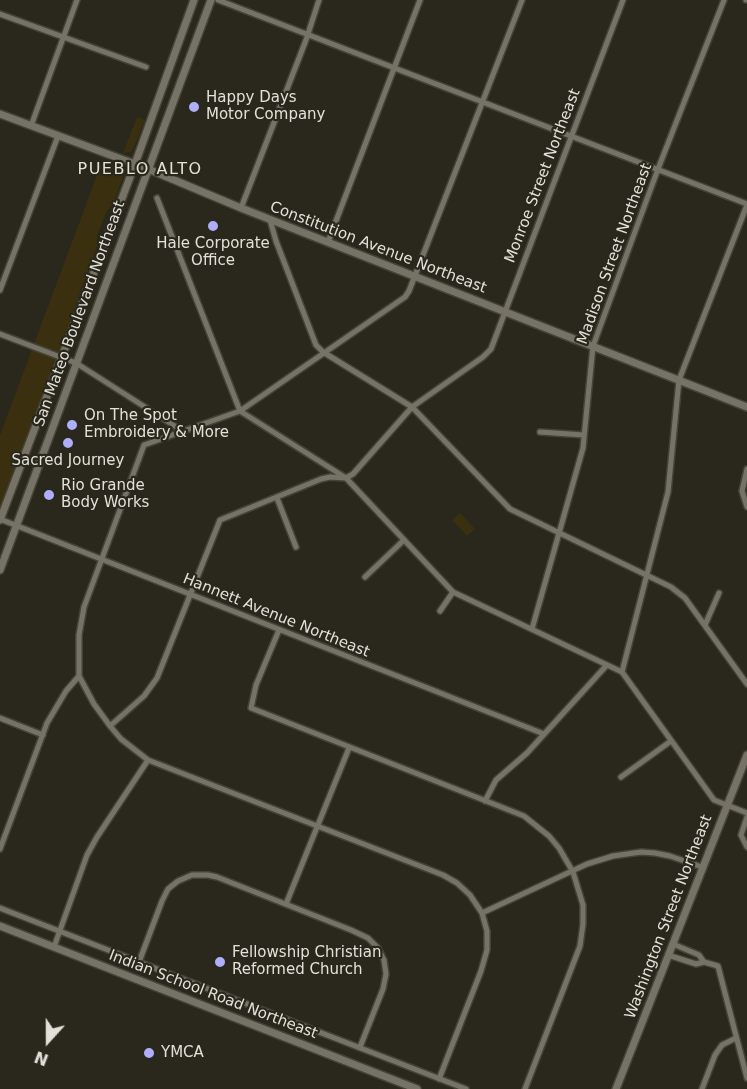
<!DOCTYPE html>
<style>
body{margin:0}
#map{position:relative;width:747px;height:1089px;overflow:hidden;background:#2a271c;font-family:"DejaVu Sans",sans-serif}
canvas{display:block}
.north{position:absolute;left:18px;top:1011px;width:60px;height:60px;-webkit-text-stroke:4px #2a271c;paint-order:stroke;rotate:201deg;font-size:16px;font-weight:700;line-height:24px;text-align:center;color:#e2e0d9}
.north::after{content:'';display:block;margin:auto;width:21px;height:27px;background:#e2e0d9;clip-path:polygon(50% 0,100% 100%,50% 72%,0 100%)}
</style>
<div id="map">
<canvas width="747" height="1089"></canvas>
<div class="north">N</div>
</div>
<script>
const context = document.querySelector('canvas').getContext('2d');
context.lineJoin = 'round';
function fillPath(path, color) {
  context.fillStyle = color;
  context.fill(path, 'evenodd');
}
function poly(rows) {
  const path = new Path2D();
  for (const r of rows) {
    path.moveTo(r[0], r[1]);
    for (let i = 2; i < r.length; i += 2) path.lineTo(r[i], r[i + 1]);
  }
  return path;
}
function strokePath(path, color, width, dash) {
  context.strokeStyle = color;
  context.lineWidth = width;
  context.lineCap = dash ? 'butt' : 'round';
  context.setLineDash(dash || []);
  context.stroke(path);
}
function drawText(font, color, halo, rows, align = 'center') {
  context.font = font + ' "DejaVu Sans",sans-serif';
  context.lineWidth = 4.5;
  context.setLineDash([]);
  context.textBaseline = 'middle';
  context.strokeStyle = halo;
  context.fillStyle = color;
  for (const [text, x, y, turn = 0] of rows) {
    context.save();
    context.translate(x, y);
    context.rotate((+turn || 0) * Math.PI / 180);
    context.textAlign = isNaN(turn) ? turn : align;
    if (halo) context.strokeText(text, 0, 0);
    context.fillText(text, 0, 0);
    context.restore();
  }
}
fillPath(poly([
 [137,117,145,120,133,149,130,152,123,153],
 [103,159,123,169,123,177,114,202,107,211,97,235,97,247,0,510,0,435],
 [460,513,475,529,467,536,452,520]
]), '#3a300f');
const street = poly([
 [218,0,747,204],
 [746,0,747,0],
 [0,14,146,67],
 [31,126,77,0],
 [157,198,240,411,346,478,453,592,622,672,714,800,747,813],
 [241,208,306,40,319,0],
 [270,220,276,241,316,345,323,352,412,407,510,509,671,587,685,598,747,684],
 [328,242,420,0],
 [0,290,58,136],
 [0,334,76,363,181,430],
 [540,432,584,435],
 [747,469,742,491,747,507],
 [277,498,296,547],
 [0,519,544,734],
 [365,577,404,540],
 [440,611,453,592],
 [705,625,719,593],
 [532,629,583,448,593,346,658,169,724,0],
 [279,630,256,685,251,708,524,816,549,836,559,848,573,872,583,905,583,924,580,946,525,1089],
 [622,672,668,492,679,380,747,205],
 [79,676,94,704,110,726,121,739,148,760,443,875,457,883,470,895,482,913,487,931,487,950,481,971,439,1079],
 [0,718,43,735],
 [110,726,144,696,157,678,220,520,321,479,330,477,346,478,353,474,412,407,483,357,491,349,623,0],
 [621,777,671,741],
 [485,801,496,780,527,753,606,666],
 [747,817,741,835,747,847],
 [0,849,47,723,66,691,79,676,79,635,84,607,144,445,240,411,405,297,409,291,522,0],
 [286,904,349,748],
 [0,908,466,1089],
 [482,913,587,864,613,856,641,852,655,853,670,856,702,867],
 [673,944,699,955,704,962],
 [54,947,87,855,97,837,148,760],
 [668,955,696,964,704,962,718,966,747,1078],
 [139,962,162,901,168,889,178,881,192,875,208,875,217,877,351,930,368,938,378,948,384,960,386,974,383,989,360,1047],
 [702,1089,715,1055,722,1045,736,1038]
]);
const secondary = poly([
 [0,114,148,169,241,208,747,407],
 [0,520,135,164,194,0],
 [0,570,211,0],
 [0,926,417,1089],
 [616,1089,747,755]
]);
strokePath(street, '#454239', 8);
strokePath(secondary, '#454239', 10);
strokePath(street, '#767266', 5);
strokePath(secondary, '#767266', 7);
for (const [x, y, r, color] of [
 [194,107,6,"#aeaefb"],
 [213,226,6,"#aeaefb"],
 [72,425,6,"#aeaefb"],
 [68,443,6,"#aeaefb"],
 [49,495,6,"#aeaefb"],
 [220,962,6,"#aeaefb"],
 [149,1053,6,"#aeaefb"]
]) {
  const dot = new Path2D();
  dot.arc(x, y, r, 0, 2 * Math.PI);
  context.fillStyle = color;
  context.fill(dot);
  strokePath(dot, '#2a271c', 2);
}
drawText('15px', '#e2e0d9', '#2a271c', [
 ["Happy Days",206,98],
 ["Motor Company",206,115],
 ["Hale Corporate",213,244,"center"],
 ["Office",213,261,"center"],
 ["On The Spot",84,416],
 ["Embroidery & More",84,433],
 ["Sacred Journey",68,461,"center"],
 ["Rio Grande",61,486],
 ["Body Works",61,503],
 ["Fellowship Christian",232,953],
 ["Reformed Church",232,970],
 ["YMCA",161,1053]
], 'left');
drawText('15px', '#e2e0d9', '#2a271c', [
 ["Monroe Street Northeast",543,176,-69],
 ["Constitution Avenue Northeast",378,248,21],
 ["Madison Street Northeast",615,254,-70],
 ["San Mateo Boulevard Northeast",80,314,-70],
 ["Hannett Avenue Northeast",276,616,22],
 ["Washington Street Northeast",669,917,-69],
 ["Indian School Road Northeast",213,995,21]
]);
context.letterSpacing = '1.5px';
drawText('16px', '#e5e1d3', '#2a271c', [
 ["PUEBLO ALTO",140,170]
]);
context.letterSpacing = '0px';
</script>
